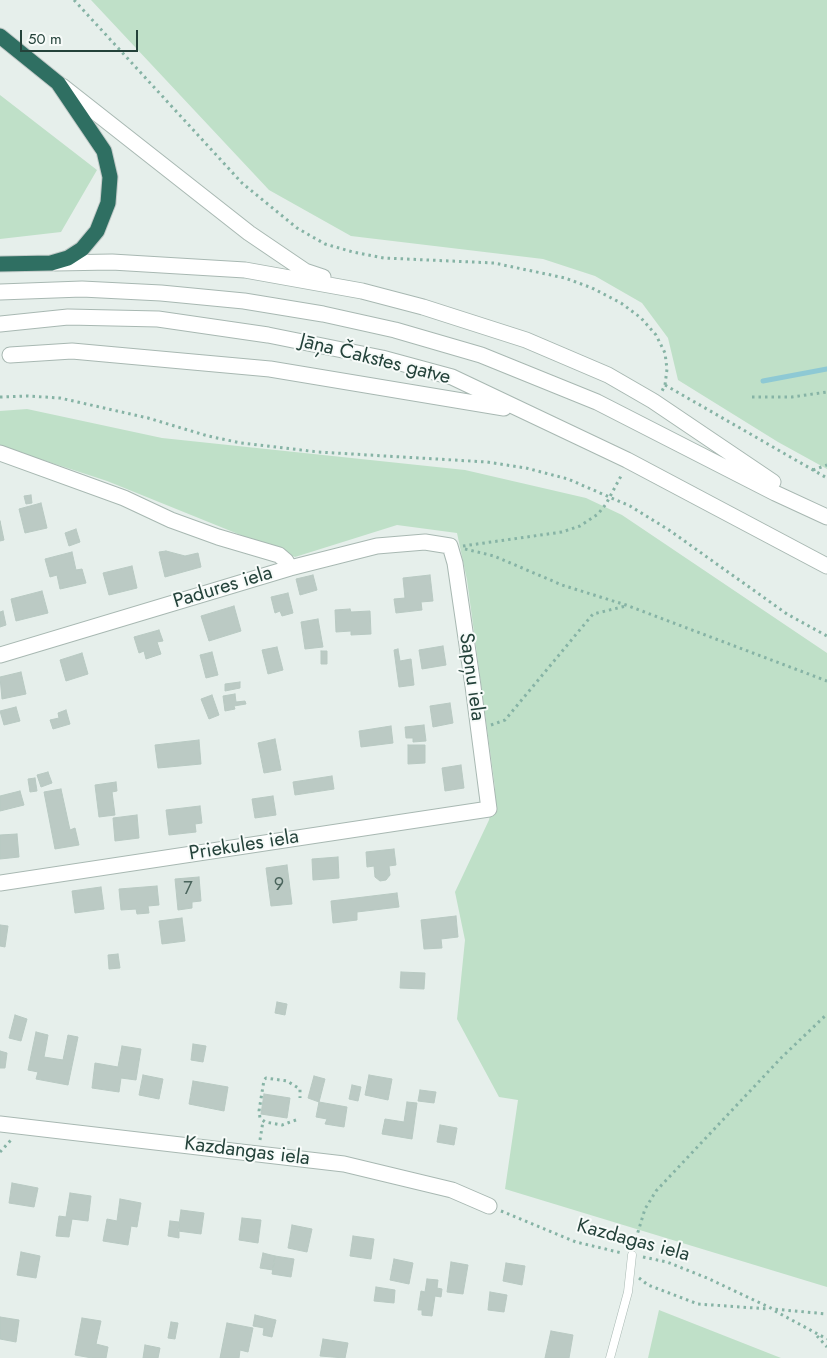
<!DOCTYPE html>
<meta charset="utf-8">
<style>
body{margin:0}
#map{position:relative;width:827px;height:1358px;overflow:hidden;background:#e6efeb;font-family:Jost,sans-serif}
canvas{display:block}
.scale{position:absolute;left:20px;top:30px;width:118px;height:22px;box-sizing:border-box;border:2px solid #24423a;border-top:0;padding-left:6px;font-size:15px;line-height:18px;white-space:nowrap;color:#24423a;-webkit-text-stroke:4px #f7fbf9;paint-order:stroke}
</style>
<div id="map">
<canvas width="827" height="1358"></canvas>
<div class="scale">50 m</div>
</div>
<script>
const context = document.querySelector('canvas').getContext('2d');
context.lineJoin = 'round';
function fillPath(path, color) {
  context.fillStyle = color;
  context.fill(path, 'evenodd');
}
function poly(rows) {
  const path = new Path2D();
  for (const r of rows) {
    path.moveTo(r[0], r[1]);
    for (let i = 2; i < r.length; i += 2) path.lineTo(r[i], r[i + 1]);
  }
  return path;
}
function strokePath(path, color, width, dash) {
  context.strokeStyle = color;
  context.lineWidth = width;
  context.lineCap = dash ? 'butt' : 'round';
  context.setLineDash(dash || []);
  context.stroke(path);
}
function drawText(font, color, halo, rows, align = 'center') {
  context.font = font + ' Jost,sans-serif';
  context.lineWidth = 4;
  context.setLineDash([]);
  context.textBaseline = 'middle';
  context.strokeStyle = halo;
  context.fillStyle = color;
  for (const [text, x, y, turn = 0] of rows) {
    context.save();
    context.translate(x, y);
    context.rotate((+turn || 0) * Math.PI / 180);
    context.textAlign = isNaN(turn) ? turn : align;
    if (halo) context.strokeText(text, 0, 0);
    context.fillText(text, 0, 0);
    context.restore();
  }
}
fillPath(poly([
 [91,0,827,0,827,469,778,442,678,380,668,338,642,303,595,276,543,259,351,236,269,190],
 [0,95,97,170,61,232,0,239],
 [27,409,162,438,465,470,586,498,622,515,827,653,827,1287,505,1189,518,1100,499,1097,457,1019,465,940,455,892,489,820,495,788,467,580,457,533,397,525,295,557,107,481,0,446,0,411],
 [659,1310,781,1358,648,1358]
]), '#bfe0c8');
strokePath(poly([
 [763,381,827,369]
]), '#8ec9d4', 5);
const building = poly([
 [31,495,32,503,26,504,24,496,31,495],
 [41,503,47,528,25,533,19,509,41,503],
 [0,521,4,540,0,541,0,521],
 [76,529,80,542,69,546,65,533,76,529],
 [166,551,185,556,198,553,201,567,165,577,159,552,166,551],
 [72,552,76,570,82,569,86,583,60,589,57,575,50,577,45,559,72,552],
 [132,566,137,588,109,595,103,573,132,566],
 [313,575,317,590,300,595,296,579,313,575],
 [430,575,433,601,421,602,422,610,396,613,394,599,405,598,403,578,430,575],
 [42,591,48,613,16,621,11,599,42,591],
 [288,593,293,613,282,616,280,611,275,613,271,597,288,593],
 [234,606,241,631,209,641,201,616,234,606],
 [350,609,351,612,370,611,371,634,351,635,351,631,336,632,335,610,350,609],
 [3,611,6,625,0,627,0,612,3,611],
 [318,619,323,647,305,649,301,622,318,619],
 [159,630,163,641,157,642,161,654,146,659,144,651,139,653,134,637,159,630],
 [443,646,446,665,422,669,419,650,443,646],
 [277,647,283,670,268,674,262,650,277,647],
 [398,649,400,661,411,659,414,685,399,687,394,650,398,649],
 [321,651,327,651,327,664,321,664,321,651],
 [212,652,218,675,206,678,200,655,212,652],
 [82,653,88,674,66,681,60,660,82,653],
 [21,672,26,694,2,699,0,677,21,672],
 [240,682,240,688,225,691,225,684,240,682],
 [235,694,236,702,245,701,246,704,234,706,235,709,225,711,223,696,235,694],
 [212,695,219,715,209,719,201,699,212,695],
 [450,703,453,723,433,727,430,706,450,703],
 [16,707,20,721,4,725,0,711,16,707],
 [66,710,70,724,53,729,50,720,59,718,58,713,66,710],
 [424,725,426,741,413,742,413,738,406,738,405,727,424,725],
 [391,726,393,743,361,747,359,731,391,726],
 [275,739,281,770,264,773,258,743,275,739],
 [199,740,201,764,158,768,155,745,199,740],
 [408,745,425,745,425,763,408,764,408,745],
 [461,765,464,788,445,791,442,768,461,765],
 [48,772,52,783,41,787,37,775,48,772],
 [332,776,334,789,295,795,293,782,332,776],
 [35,778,37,791,30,792,28,779,35,778],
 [116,782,117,791,112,792,115,815,99,817,95,785,116,782],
 [61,789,70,830,75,828,79,845,55,849,44,792,61,789],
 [20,791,24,805,0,811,0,796,20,791],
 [273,796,276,815,255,818,252,799,273,796],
 [200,806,202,823,195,824,196,832,169,835,166,810,200,806],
 [137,815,139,838,115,841,113,818,137,815],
 [17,834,19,857,0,859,0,835,17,834],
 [394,849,396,865,389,866,390,875,386,880,380,881,375,877,374,866,367,867,366,852,394,849],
 [338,857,339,878,313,880,312,859,338,857],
 [287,865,292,904,271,906,266,868,287,865],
 [199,877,201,901,192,902,192,908,178,910,175,879,199,877],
 [157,886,159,905,148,906,149,913,137,914,136,909,121,910,119,889,157,886],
 [101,887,104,909,75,913,72,891,101,887],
 [397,893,399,907,357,912,357,920,333,923,331,901,397,893],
 [456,916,458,937,441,939,442,948,424,949,421,920,456,916],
 [182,918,185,941,162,944,159,921,182,918],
 [0,925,8,926,5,947,0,946,0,925],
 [118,954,120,968,109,969,108,955,118,954],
 [401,972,425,973,424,989,400,988,401,972],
 [277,1002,287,1004,285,1015,275,1013,277,1002],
 [15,1015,27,1019,21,1041,9,1038,15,1015],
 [36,1032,48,1035,44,1057,63,1060,68,1035,78,1037,68,1085,36,1079,38,1072,28,1070,36,1032],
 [193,1044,206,1046,203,1062,191,1060,193,1044],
 [122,1046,141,1049,136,1080,121,1078,119,1092,92,1088,95,1063,118,1067,122,1046],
 [0,1051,7,1053,5,1068,0,1068,0,1051],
 [143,1075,163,1079,159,1099,139,1095,143,1075],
 [369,1075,392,1079,388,1100,365,1095,369,1075],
 [314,1076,325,1079,319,1102,308,1098,314,1076],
 [193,1081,228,1087,224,1111,189,1104,193,1081],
 [352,1085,361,1087,358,1101,349,1099,352,1085],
 [420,1090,436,1092,434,1103,418,1101,420,1090],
 [264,1094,290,1098,287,1118,261,1114,264,1094],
 [319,1102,347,1107,344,1127,325,1124,327,1119,316,1117,319,1102],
 [407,1102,417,1103,412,1139,382,1134,385,1119,404,1122,407,1102],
 [440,1125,457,1128,454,1145,437,1142,440,1125],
 [12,1183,38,1188,34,1207,9,1203,12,1183],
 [70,1193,91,1196,88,1221,72,1219,69,1237,56,1236,59,1216,66,1217,70,1193],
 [120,1199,141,1203,137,1227,131,1226,128,1245,103,1241,107,1219,117,1221,120,1199],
 [181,1210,204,1213,201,1234,178,1231,181,1210],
 [242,1218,261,1220,258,1243,239,1240,242,1218],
 [170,1221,179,1222,179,1238,168,1236,170,1221],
 [292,1225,312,1229,307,1252,288,1248,292,1225],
 [353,1236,374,1239,371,1259,350,1256,353,1236],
 [21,1252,40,1256,36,1278,17,1275,21,1252],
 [263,1253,275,1256,273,1270,260,1268,263,1253],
 [275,1256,294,1259,291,1277,272,1274,275,1256],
 [394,1259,413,1263,409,1284,390,1280,394,1259],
 [451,1262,468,1265,463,1294,447,1292,451,1262],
 [506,1263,525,1266,522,1285,503,1281,506,1263],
 [427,1279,438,1280,437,1288,442,1289,441,1297,435,1296,432,1316,422,1315,422,1310,418,1310,421,1291,425,1292,427,1279],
 [376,1287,395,1290,394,1303,374,1301,376,1287],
 [490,1292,507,1295,504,1312,488,1310,490,1292],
 [255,1315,276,1320,272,1337,263,1335,264,1328,253,1326,255,1315],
 [0,1317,19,1320,16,1342,0,1339,0,1317],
 [82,1318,101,1321,96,1344,108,1347,106,1358,92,1358,75,1355,82,1318],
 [171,1322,178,1323,175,1339,168,1338,171,1322],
 [227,1323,253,1328,248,1352,240,1350,239,1358,220,1358,227,1323],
 [551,1331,573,1335,569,1358,545,1358,551,1331],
 [323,1339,348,1343,345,1358,320,1356,323,1339],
 [145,1345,160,1348,158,1358,143,1358,145,1345]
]);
fillPath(building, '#bbcac4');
strokePath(building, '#b8c9c2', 1);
const lane = poly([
 [610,1358,628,1292,632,1255]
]);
const street = poly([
 [62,86,249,233,305,271,323,277],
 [55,263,112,262,245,270,362,291,423,307,526,340,608,375,653,401,773,482],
 [0,292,82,289,161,293,244,301,323,314,395,330,481,355,597,402,775,493,827,517],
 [0,324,68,317,158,319,268,335,382,358,452,377,627,460,827,566],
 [10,355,72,351,270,369,504,408],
 [0,453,124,498,171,520,218,537,279,555,286,561,290,568],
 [0,655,290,568,377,546,425,542,450,546,455,563,473,686,489,809,0,883],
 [0,1124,344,1164,452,1190,489,1206]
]);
const highway = poly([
 [0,36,58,83,104,151,110,177,108,203,97,231,82,249,68,258,51,263,0,264]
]);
strokePath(lane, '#a8b8b2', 9);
strokePath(street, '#a8b8b2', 17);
strokePath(highway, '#c2cac8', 17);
strokePath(poly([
 [74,0,242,183,297,228,325,244,353,252,384,258,494,263,565,278,592,288,621,303,641,318,656,335,665,353,667,369,665,385,662,391],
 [665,385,827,478],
 [0,397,27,396,60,398,148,418,208,436,241,443,318,452,487,462,526,468,568,479,630,506,669,530,787,614,827,636],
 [752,397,792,397,827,392],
 [813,470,827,465],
 [463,546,562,532,580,526,598,514,606,504,621,476],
 [465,549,494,556,562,585,626,605,827,681],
 [491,725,505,720,593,614,626,606],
 [296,1120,282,1125,265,1122,260,1118,259,1111,264,1080,266,1078,287,1081,300,1089,300,1098],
 [260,1140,263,1121],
 [0,1152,11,1140],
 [501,1211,576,1242,622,1253],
 [634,1245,645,1209,656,1191,782,1057,827,1014],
 [643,1257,667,1262,707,1278,773,1309,827,1314],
 [639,1278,648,1285,698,1304,769,1309],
 [775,1311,827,1339],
 [817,1336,827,1347]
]), '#86b3a5', 3, [2.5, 4]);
strokePath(lane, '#fff', 8);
strokePath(street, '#fff', 15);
strokePath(highway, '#2f6f62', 15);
drawText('18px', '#4a645c', null, [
 ["9",279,886],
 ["7",188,890]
]);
drawText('20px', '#24423a', '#f7fbf9', [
 ["Jāņa Čakstes gatve",375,360,14],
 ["Padures iela",223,588,-17],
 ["Sapņu iela",471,677,82],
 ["Priekules iela",244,846,-9],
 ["Kazdangas iela",247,1152,7],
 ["Kazdagas iela",633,1241,15]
]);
</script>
